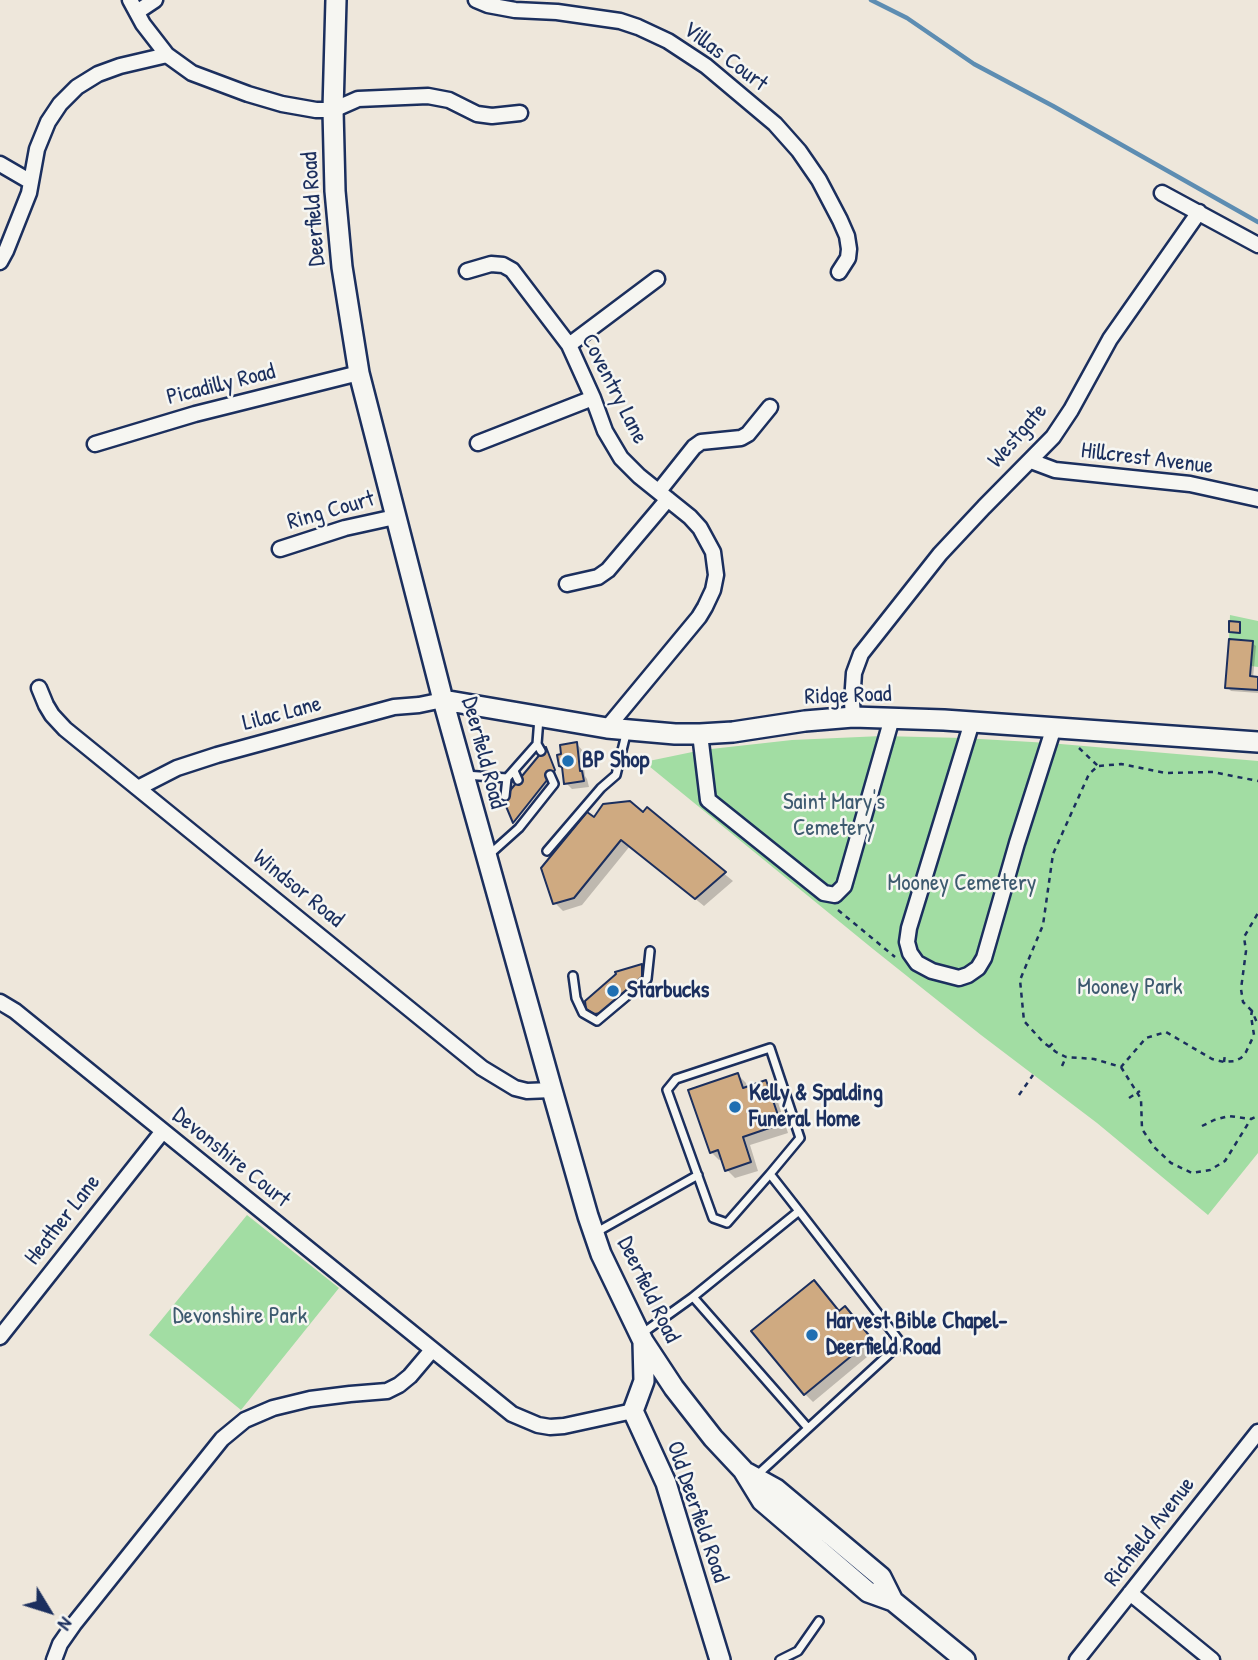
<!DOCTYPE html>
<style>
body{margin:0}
#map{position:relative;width:1258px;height:1660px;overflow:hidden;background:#eee7db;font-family:"Patrick Hand",sans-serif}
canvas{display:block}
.north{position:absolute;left:14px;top:1576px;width:70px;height:70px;-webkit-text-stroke:5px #f6f6f2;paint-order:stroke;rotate:128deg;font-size:19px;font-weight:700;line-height:28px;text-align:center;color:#1b2f5e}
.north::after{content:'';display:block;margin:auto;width:24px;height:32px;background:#1b2f5e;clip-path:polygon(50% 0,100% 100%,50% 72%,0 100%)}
</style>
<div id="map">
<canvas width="1258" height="1660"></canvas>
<div class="north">N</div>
</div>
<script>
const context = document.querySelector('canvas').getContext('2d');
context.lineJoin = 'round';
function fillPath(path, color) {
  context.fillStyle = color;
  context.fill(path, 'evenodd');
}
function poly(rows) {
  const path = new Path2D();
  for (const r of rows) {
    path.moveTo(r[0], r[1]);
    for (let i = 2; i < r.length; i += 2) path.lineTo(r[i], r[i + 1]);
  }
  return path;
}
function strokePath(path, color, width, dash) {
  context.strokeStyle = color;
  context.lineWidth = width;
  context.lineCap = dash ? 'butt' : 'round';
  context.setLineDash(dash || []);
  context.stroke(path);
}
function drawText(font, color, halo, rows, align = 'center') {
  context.font = font + ' "Patrick Hand",sans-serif';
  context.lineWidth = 5;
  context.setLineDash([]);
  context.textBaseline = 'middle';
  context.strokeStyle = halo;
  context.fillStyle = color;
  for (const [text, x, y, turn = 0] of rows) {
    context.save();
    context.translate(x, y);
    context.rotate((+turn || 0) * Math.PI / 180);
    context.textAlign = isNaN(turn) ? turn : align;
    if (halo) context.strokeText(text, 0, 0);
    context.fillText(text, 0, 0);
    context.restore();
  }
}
fillPath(poly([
 [1230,615,1258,621,1258,667,1251,666,1253,641,1229,639],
 [882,736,963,738,1049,743,1258,761,1258,1153,1208,1215,1097,1123,981,1035,873,949,644,762,702,750,792,740],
 [247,1215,339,1288,241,1410,149,1335]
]), '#a2dda3');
fillPath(poly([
 [1252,643,1256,646,1253,678,1258,679,1258,693,1231,691,1227,687],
 [577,744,582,750,585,776,587,779,589,787,572,789,566,783],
 [546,750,556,772,515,822,505,799],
 [647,810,733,881,704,906,630,846,582,905,563,911,555,903,594,819,643,815],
 [641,966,647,971,647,987,609,1018,604,1019,597,1017,588,1008],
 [738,1075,746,1083,747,1089,766,1082,774,1090,788,1133,750,1145,758,1171,735,1178,727,1170,723,1159,719,1160,711,1152],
 [845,1308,879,1347,813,1402,805,1394]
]), '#0003');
strokePath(poly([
 [871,0,907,18,974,64,1053,106,1258,222]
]), '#5d8db2', 4.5);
const building = poly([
 [1229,621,1240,622,1240,633,1229,632,1229,621],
 [1229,639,1253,641,1250,676,1258,677,1258,690,1225,688,1229,639],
 [577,742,580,771,582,771,584,781,564,784,562,767,559,766,557,755,561,754,560,745,577,742],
 [546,747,555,770,513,823,503,799,546,747],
 [630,801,643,812,647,807,726,872,695,899,621,840,574,898,553,904,541,868,587,812,594,817,603,804,630,801],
 [642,964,642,981,603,1013,594,1014,586,1009,585,1001,616,974,615,972,642,964],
 [738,1073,743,1088,766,1080,781,1124,743,1137,751,1162,725,1171,718,1150,710,1153,688,1090,738,1073],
 [814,1280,839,1311,845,1306,872,1339,804,1395,751,1331,814,1280]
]);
fillPath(building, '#cfaa81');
strokePath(building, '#1b2f5e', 2);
const lane = poly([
 [539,718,537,744,541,751],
 [514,771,518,780],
 [465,775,507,778,537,744],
 [505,796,507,778],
 [547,851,601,788,616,775,627,730],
 [490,854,519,828,554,784,550,775],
 [573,976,576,998,583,1013,597,1021,647,979,650,951],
 [770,1174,727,1223,713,1218,667,1090,676,1079,770,1048,800,1138,770,1174,799,1211],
 [595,1233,698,1175],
 [693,1297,808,1428],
 [640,1335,693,1297,799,1211,901,1343,755,1477],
 [780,1660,798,1651,819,1621]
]);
const street = poly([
 [130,0,143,24,167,55,192,73,248,94,282,104,316,110,333,110,358,99,428,96,449,100,477,114,492,116,520,113],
 [476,0,488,5,515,10,557,12,620,21,638,27,668,41,706,66,775,124,799,151,819,180,840,220,847,236,849,249,848,258,839,272],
 [137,12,155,0],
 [0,164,31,182],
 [1162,193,1258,245],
 [0,262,6,251,29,193,37,149,48,122,60,104,77,87,98,74,120,66,167,55],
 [467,271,491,264,503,265,512,270,569,345,593,398,605,431,621,458,639,476,690,517,700,528,713,552,716,575,713,590,705,607,699,617,607,728],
 [569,345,657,279],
 [478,443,593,398],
 [95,444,195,414,359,373],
 [1031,461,1055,470,1190,484,1258,499],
 [659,491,694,447,701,442,741,438,748,434,770,407],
 [280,549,345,528,395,517],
 [567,584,598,577,608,570,668,499],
 [39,688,46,705,52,715,65,729,482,1068,515,1088,527,1091,552,1090],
 [853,717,852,702,854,673,861,654,940,554,984,507,1053,437,1071,410,1110,339,1199,212],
 [972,722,909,928,907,942,910,953,917,963,932,971,959,978,968,975,978,968,984,958,1017,843,1054,727],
 [700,734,708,800,824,893,835,895,844,886,892,718],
 [138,788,177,768,217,755,394,707,419,705,443,700],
 [0,1002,15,1011,512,1414,538,1425,550,1427,564,1426,633,1411],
 [0,1337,163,1131],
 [1130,1593,1212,1660],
 [54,1660,60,1644,74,1624,222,1439,245,1420,273,1408,310,1399,350,1394,387,1391,399,1385,410,1376,432,1350],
 [1077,1660,1258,1432]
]);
const secondary = poly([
 [336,0,333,110,335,191,342,267,359,373,443,700,552,1090,588,1216,601,1254,643,1341,674,1388,713,1438,743,1470,762,1501,868,1592,893,1601,965,1660],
 [443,700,607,728,675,734,700,734,733,732,805,721,853,717,944,720,1258,742],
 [643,1342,644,1381,633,1411,666,1483,720,1660],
 [747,1473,776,1489,881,1577,893,1601]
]);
strokePath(lane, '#1b2f5e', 12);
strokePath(street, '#1b2f5e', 19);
strokePath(secondary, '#1b2f5e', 24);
strokePath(poly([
 [1079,748,1098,766,1089,774,1053,854,1043,925,1020,980,1024,1021,1043,1042,1056,1052,1066,1057,1094,1059,1121,1067,1146,1038,1166,1032,1212,1059,1224,1062,1235,1061,1241,1058,1246,1052,1254,1035,1251,1016,1252,1011,1258,1025],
 [1099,766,1121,764,1165,773,1213,772,1258,781],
 [838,910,895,957],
 [1252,1011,1243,1002,1241,989,1246,951,1244,937,1258,913],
 [1049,1047,1056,1040],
 [1224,1062,1225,1054],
 [1062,1066,1066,1057],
 [1121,1067,1141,1099,1142,1129,1154,1147,1171,1163,1192,1173,1210,1170,1225,1161,1251,1119,1258,1116],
 [1019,1095,1033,1075],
 [1129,1098,1140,1091],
 [1202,1126,1214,1120,1229,1116,1251,1119]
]), '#1b2f5e', 2.5, [5, 5]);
strokePath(lane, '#f6f6f2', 7);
strokePath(street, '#f6f6f2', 14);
strokePath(secondary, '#f6f6f2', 19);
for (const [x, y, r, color] of [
 [568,761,7,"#1f6fb2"],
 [613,991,7,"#1f6fb2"],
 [735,1107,7,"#1f6fb2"],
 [812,1335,7,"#1f6fb2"]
]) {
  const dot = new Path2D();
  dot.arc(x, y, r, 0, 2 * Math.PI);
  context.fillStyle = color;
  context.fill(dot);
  strokePath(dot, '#f6f6f2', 2.5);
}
drawText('23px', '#1b2f5e', '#f6f6f2', [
 ["Villas Court",725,57,37],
 ["Deerfield Road",314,209,-94],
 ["Picadilly Road",221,385,-14],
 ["Coventry Lane",614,389,63],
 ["Westgate",1018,436,-49],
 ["Hillcrest Avenue",1147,459,7],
 ["Ring Court",331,511,-16],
 ["Ridge Road",848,696,-2],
 ["Lilac Lane",282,714,-15],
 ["Deerfield Road",483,753,75],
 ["Windsor Road",298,889,39],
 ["Devonshire Court",231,1158,39],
 ["Heather Lane",63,1220,-52],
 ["Deerfield Road",648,1290,64],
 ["Old Deerfield Road",697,1512,71],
 ["Richfield Avenue",1150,1532,-52]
]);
drawText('bold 23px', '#1b2f5e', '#f6f6f2', [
 ["BP Shop",582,761],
 ["Starbucks",627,991],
 ["Kelly & Spalding",749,1094],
 ["Funeral Home",749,1120],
 ["Harvest Bible Chapel-",826,1322],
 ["Deerfield Road",826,1348]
], 'left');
drawText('23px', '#3d5a6f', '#f6f6f2', [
 ["Saint Mary's",834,803],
 ["Cemetery",834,829],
 ["Mooney Cemetery",962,884],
 ["Mooney Park",1130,988],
 ["Devonshire Park",240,1317]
]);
</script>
